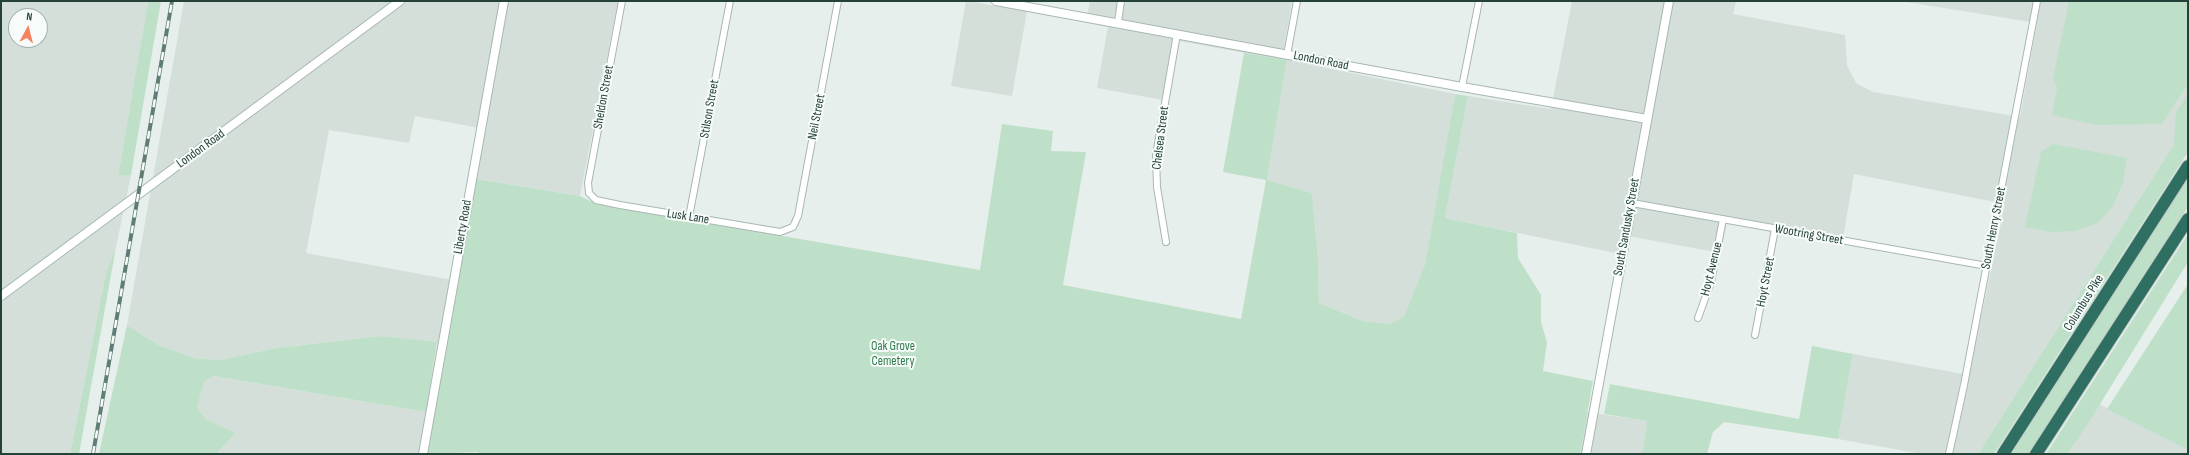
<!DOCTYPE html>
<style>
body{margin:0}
#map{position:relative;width:2189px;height:455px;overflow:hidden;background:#e6efeb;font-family:"Sofia Sans Condensed",sans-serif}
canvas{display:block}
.frame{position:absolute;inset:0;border:2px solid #24423a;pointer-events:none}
.north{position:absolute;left:8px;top:8px;width:40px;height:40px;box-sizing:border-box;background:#f7fbf9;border:1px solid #a3b1ad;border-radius:50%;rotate:7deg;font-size:11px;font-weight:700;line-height:16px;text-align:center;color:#24423a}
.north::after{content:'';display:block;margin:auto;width:14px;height:18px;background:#f4845f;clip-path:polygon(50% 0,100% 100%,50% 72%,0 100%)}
</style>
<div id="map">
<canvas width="2189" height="455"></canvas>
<div class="frame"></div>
<div class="north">N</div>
</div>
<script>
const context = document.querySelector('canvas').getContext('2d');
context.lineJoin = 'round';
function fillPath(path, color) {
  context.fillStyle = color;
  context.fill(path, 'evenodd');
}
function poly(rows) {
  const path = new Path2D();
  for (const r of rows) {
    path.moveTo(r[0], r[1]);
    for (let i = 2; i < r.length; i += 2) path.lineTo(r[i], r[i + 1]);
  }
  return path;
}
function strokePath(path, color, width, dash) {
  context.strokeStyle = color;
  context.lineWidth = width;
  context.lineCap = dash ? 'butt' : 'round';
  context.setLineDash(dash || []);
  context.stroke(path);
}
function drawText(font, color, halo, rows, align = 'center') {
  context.font = font + ' "Sofia Sans Condensed",sans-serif';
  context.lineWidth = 4;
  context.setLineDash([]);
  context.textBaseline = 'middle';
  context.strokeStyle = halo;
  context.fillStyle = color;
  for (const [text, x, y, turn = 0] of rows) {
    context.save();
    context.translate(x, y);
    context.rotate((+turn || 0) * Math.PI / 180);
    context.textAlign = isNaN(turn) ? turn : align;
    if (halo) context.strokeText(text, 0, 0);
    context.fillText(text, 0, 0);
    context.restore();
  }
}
fillPath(poly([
 [1,1,148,1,118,176,131,175,116,247,106,272,70,454,1,454],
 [16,16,40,16,40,40,16,40],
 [184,1,618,1,580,196,476,179,485,129,415,116,409,143,329,130,306,253,458,281,447,344,381,336,276,348,220,360,195,358,158,345,127,325],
 [966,1,1027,11,1012,96,951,86],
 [1090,1,1292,1,1282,60,1175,40,1163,100,1097,88,1108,27,1086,22],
 [1572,1,1736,1,1733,14,1845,35,1847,65,1856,83,1873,92,2020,117,2037,23,1900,1,2188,1,2188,122,1978,454,1922,454,1838,439,1853,354,1969,375,2005,204,1854,174,1843,238,1727,219,1721,253,1622,235,1620,254,1445,218,1468,96,1551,109],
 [1287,60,1455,94,1425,264,1404,316,1390,324,1363,321,1319,303,1318,258,1312,193,1267,180],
 [214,376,426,412,418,454,216,454,236,433,206,419,197,408,204,382],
 [2099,404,2188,450,2188,454,2067,454],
 [1586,412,1647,421,1642,454,1580,454]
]), '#d4dfda');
fillPath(poly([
 [148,1,161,1,131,175,118,176],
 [2069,1,2184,1,2188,3,2188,84,2162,124,2096,125,2052,115,2057,88,2053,79],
 [1244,53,1287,60,1267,180,1312,193,1318,258,1319,303,1363,321,1390,324,1404,316,1425,264,1455,94,1468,96,1445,218,1517,233,1518,258,1541,295,1541,322,1547,342,1543,371,1593,381,1580,454,484,454,476,452,427,454,476,179,580,196,597,204,980,270,1002,124,1053,131,1051,151,1086,152,1063,285,1241,319,1266,180,1223,172],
 [2188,93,2188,152,1994,454,1978,454,2174,144,2176,112],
 [2053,144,2127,158,2123,183,2113,206,2098,223,2075,231,2051,232,2025,227,2041,152],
 [2188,178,2188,207,2076,381,2029,454,2011,454],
 [2188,234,2188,262,2087,425,2067,454,2046,454],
 [116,247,79,454,70,454,106,272],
 [2188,284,2188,450,2107,409],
 [127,325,158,345,195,358,220,360,276,348,381,336,437,342,426,412,214,376,204,382,197,408,206,419,236,433,216,454,99,454],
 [1812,346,1853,354,1838,439,1724,422,1713,432,1707,454,1642,454,1647,421,1604,414,1610,384,1799,419]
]), '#bfe0c8');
const minor = poly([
 [622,1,588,183,589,193,596,200,620,205,780,232,793,227,798,216,838,1],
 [1118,22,1121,1],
 [1287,55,1297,1],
 [1462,87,1479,1],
 [1632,203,1987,266],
 [689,217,730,1],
 [1166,242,1157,187,1156,155,1177,34],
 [1698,318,1711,282,1723,219],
 [1755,335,1775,229],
 [1949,454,1964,385,2037,1]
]);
const tertiary = poly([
 [996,1,1462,87,1647,119],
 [1,296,400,1],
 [423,454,504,1],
 [1586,454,1669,1]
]);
const motorway = poly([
 [2003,454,2188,166],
 [2036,454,2188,219]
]);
strokePath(minor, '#a8b8b2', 8);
strokePath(tertiary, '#a8b8b2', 10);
strokePath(motorway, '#c2cac8', 14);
strokePath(minor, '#fff', 6);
strokePath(tertiary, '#fff', 8);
strokePath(motorway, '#2f6f62', 12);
const rail = poly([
 [93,454,172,1]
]);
strokePath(rail, '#5f7d75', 4);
strokePath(rail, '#f7fbf9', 2.5, [8]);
drawText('13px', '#24423a', '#f7fbf9', [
 ["London Road",1321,61,11],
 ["Sheldon Street",604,97,-80],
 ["Stilson Street",710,109,-80],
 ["Neil Street",817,117,-79],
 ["Chelsea Street",1161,138,-83],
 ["London Road",201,149,-36],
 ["Lusk Lane",688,217,9],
 ["Liberty Road",463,227,-80],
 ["South Sandusky Street",1627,227,-80],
 ["South Henry Street",1994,228,-79],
 ["Wootring Street",1809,235,10],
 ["Hoyt Avenue",1712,269,-76],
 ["Hoyt Street",1766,282,-79],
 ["Columbus Pike",2084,303,-58]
]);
drawText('13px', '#2d7a4b', '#f7fbf9', [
 ["Oak Grove",893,347],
 ["Cemetery",893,362]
]);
</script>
